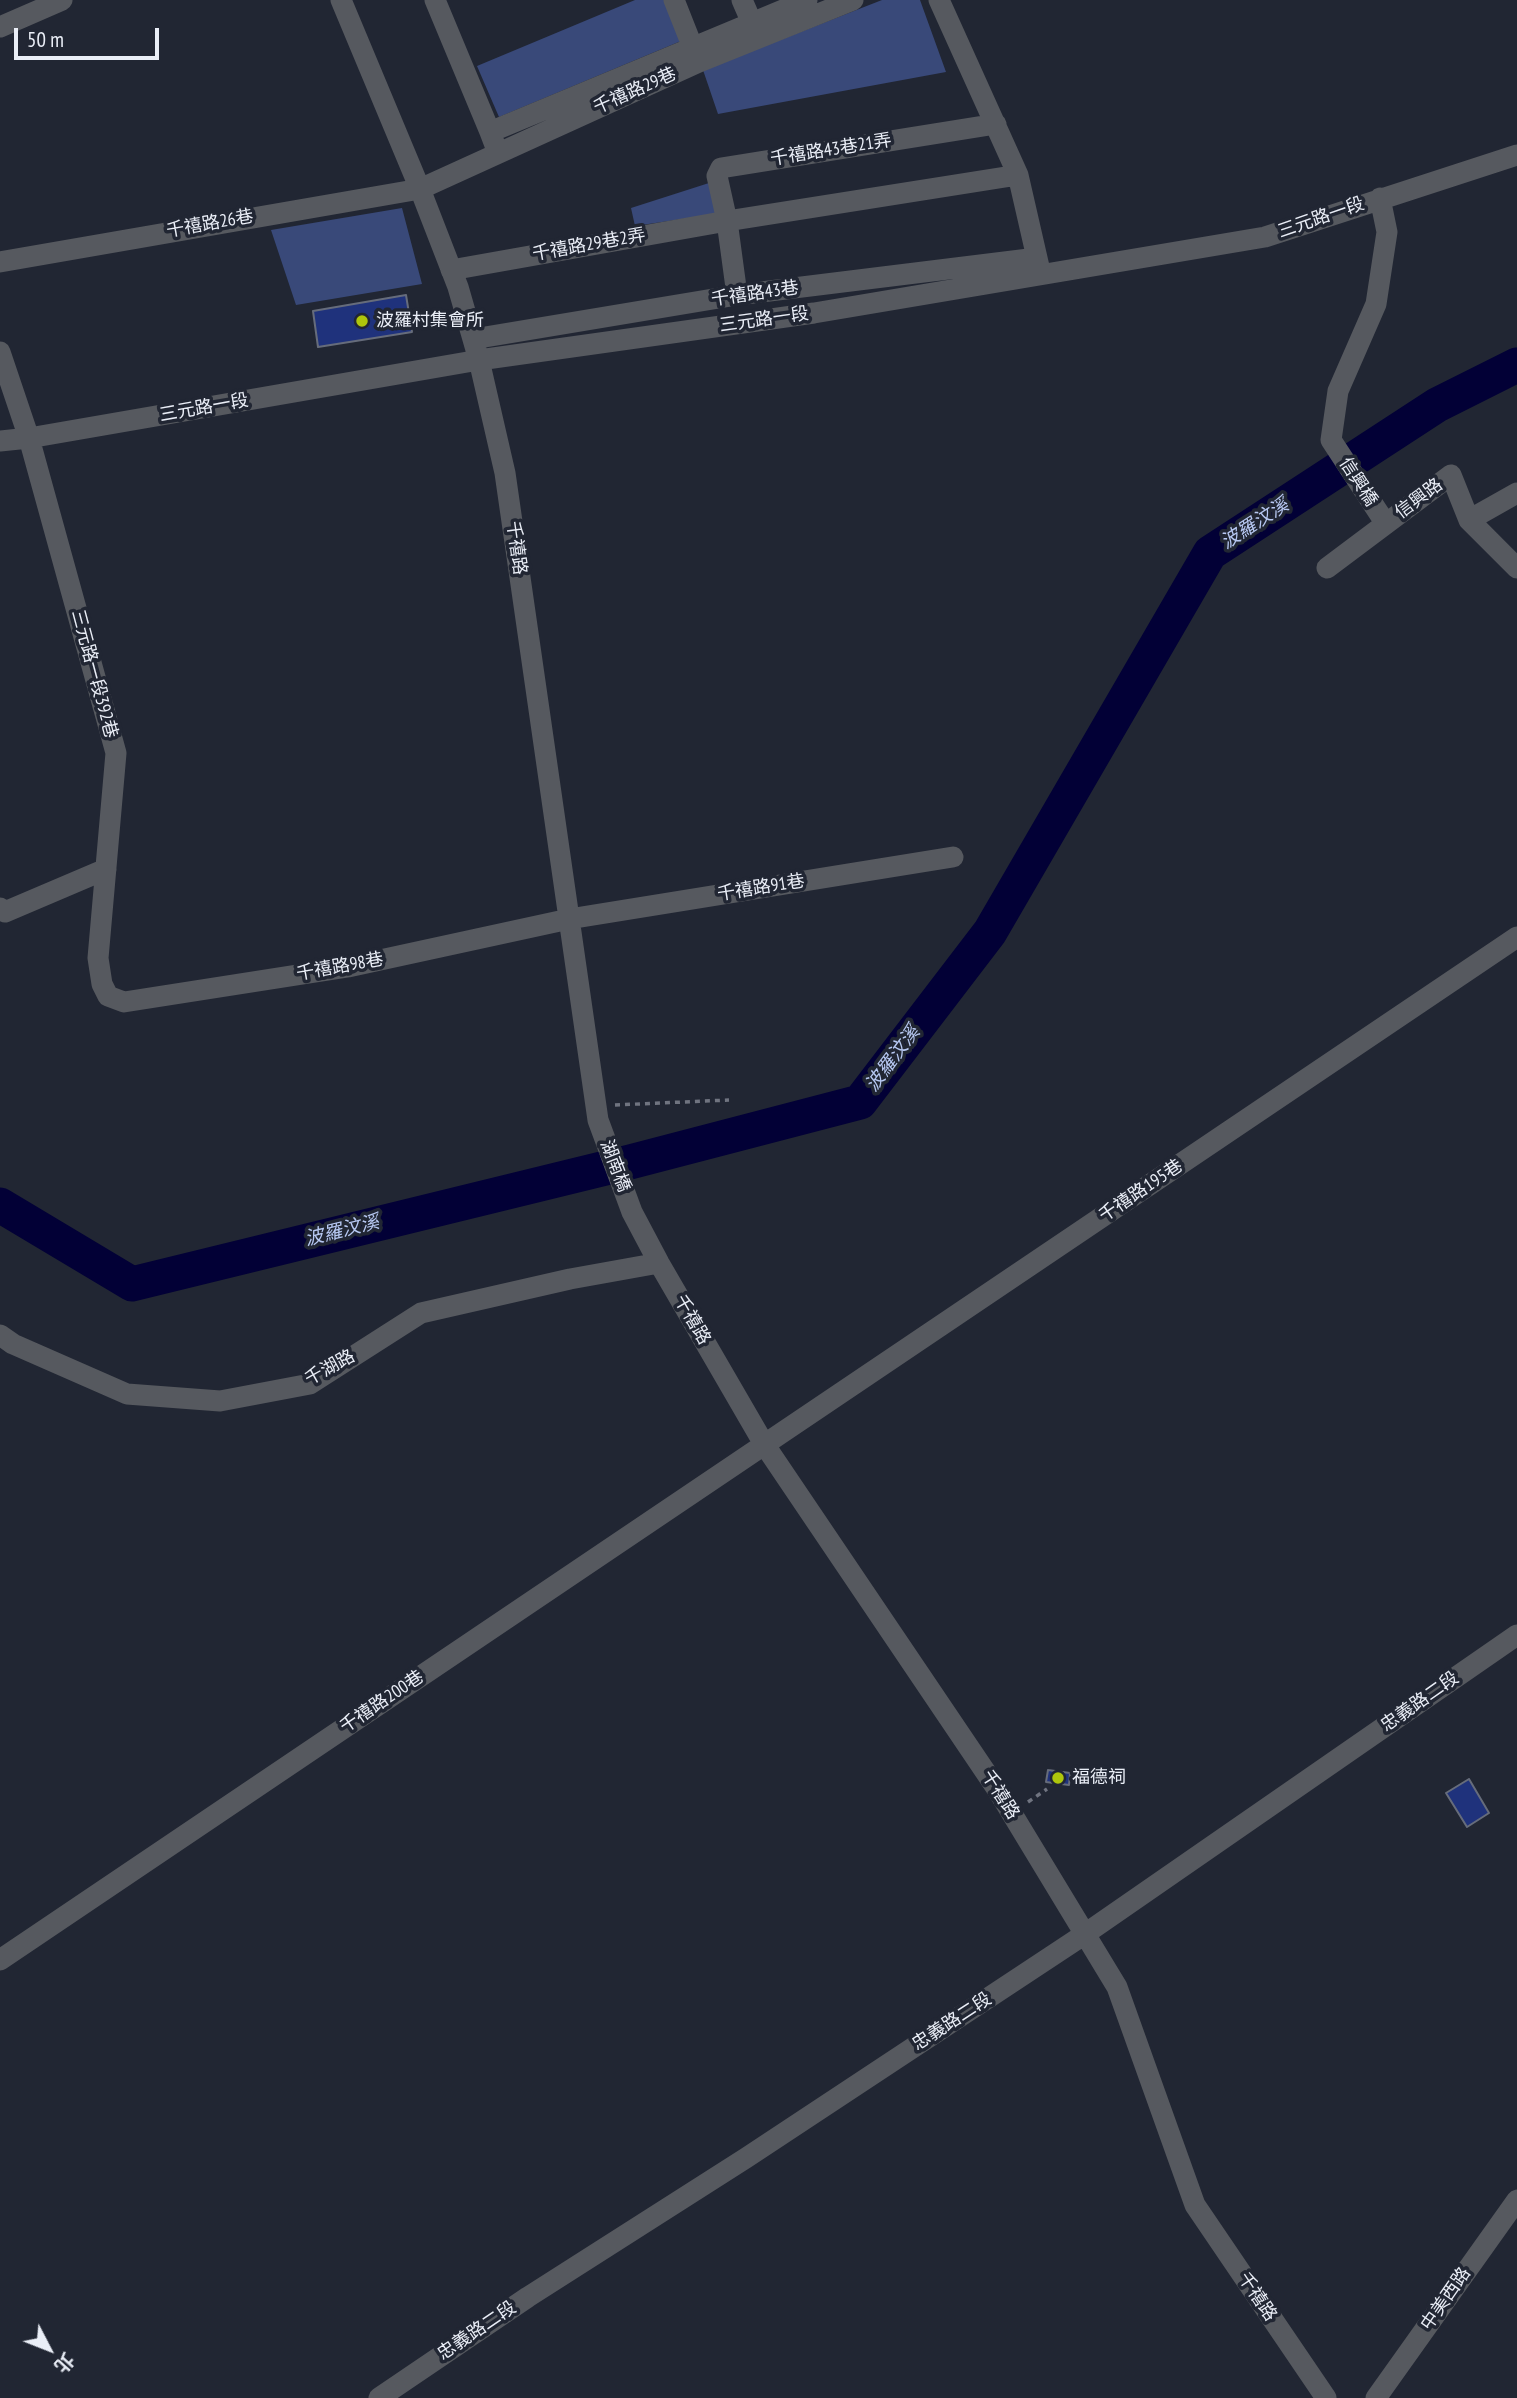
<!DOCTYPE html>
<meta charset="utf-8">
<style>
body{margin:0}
#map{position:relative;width:1517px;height:2398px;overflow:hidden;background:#212633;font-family:"PT Sans Narrow","Noto Sans TC",sans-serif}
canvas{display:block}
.north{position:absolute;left:14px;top:2314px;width:70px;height:70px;-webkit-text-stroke:5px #212633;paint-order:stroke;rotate:132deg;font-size:19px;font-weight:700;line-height:28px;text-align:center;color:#eaeef7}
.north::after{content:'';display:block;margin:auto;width:24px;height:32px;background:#eaeef7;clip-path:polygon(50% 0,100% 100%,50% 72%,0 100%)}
.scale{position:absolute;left:14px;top:28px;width:145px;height:32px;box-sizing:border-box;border:4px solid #eaeef7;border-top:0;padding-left:9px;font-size:21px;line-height:24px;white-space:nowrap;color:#eaeef7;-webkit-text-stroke:5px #212633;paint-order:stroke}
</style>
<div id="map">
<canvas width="1517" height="2398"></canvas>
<div class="north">北</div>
<div class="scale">50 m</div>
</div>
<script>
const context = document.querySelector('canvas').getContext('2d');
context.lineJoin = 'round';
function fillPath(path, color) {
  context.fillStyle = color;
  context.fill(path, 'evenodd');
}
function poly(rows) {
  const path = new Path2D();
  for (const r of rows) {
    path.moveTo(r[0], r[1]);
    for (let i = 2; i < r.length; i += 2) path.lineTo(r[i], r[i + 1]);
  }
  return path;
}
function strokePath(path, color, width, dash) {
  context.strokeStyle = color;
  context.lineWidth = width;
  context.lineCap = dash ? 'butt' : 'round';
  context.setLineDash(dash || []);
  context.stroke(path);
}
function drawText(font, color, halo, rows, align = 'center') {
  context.font = font + ' "PT Sans Narrow","Noto Sans TC",sans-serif';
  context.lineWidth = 7;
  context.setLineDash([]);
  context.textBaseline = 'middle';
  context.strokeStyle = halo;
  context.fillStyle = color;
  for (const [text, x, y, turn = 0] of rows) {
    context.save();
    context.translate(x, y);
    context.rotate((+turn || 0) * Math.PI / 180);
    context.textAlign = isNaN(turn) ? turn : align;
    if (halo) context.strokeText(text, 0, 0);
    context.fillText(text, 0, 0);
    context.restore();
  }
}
fillPath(poly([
 [635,0,664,0,681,41,499,117,477,66],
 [882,0,920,0,946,72,718,114,703,70],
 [709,183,716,214,635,226,631,208],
 [402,208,422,284,296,305,271,230]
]), '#394979');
strokePath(poly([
 [0,1205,132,1284,630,1162,860,1102,990,932,1210,553,1437,405,1517,365]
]), '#020036', 35);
const building = poly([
 [406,295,412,332,318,347,313,311,406,295],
 [1048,1770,1070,1773,1069,1785,1046,1782,1048,1770],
 [1469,1779,1489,1813,1467,1827,1446,1793,1469,1779]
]);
fillPath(building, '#1f327c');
strokePath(building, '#666c7b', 2);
strokePath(poly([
 [615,1105,729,1100],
 [1028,1802,1047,1789]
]), '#707480', 3.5, [5, 5]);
strokePath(poly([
 [341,0,420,189,458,287,479,360,505,473,598,1120,632,1212,659,1263,764,1444,997,1789,1117,1987,1195,2205,1326,2398],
 [435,0,490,132],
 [674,0,693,48],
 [742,0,752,23],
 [939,0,1018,175,1040,271],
 [0,27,62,0],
 [498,153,490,132,807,0],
 [1380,198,1387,232,1376,304,1338,391,1331,440,1386,524],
 [0,262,420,189,699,62,853,0],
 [451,270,727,221,1018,175],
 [737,295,727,221,717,176,721,168,996,124],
 [473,339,737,295,1037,258],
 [0,352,29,438,116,753,98,958,102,984,108,996,124,1002,348,967,569,919,953,857],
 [0,441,29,438,479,360,814,313,1265,237,1517,155],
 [1469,520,1517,493],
 [1327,568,1451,475,1469,520,1517,568],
 [0,908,5,912,106,869],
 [0,1335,13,1344,127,1394,220,1401,310,1384,421,1313,570,1279,659,1263],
 [0,1960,1517,937],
 [379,2398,528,2297,746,2158,1085,1934,1517,1635],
 [1376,2398,1517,2200]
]), '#56595f', 21);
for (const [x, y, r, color] of [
 [362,321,7,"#aec60c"],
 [1058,1778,7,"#aec60c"]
]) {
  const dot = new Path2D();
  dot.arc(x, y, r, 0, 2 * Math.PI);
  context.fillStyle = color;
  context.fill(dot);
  strokePath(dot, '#212633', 2.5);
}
drawText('18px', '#eaeef7', '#212633', [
 ["千禧路29巷",635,91,-24],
 ["千禧路43巷21弄",831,150,-9],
 ["三元路一段",1321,218,-19],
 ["千禧路26巷",210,224,-10],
 ["千禧路29巷2弄",589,245,-10],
 ["千禧路43巷",755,294,-8],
 ["三元路一段",764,320,-8],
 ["三元路一段",204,408,-10],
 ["信興橋",1358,482,57],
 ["信興路",1419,499,-37],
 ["千禧路",516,548,82],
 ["三元路一段392巷",94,674,75],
 ["千禧路91巷",761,888,-9],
 ["千禧路98巷",340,967,-10],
 ["湖南橋",615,1166,69],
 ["千禧路195巷",1141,1191,-34],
 ["千禧路",692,1320,60],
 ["千湖路",330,1368,-29],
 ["千禧路200巷",382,1702,-34],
 ["忠義路二段",1420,1702,-35],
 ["千禧路",1000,1795,58],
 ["忠義路二段",952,2022,-33],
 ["千禧路",1257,2297,56],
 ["中美西路",1446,2299,-55],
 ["忠義路二段",477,2331,-34]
]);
drawText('18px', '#eaeef7', '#212633', [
 ["波羅村集會所",376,321],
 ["福德祠",1072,1778]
], 'left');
drawText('italic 19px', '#b7c8f2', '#212633', [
 ["波羅汶溪",1255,524,-33],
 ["波羅汶溪",893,1059,-53],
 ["波羅汶溪",342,1231,-14]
]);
</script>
